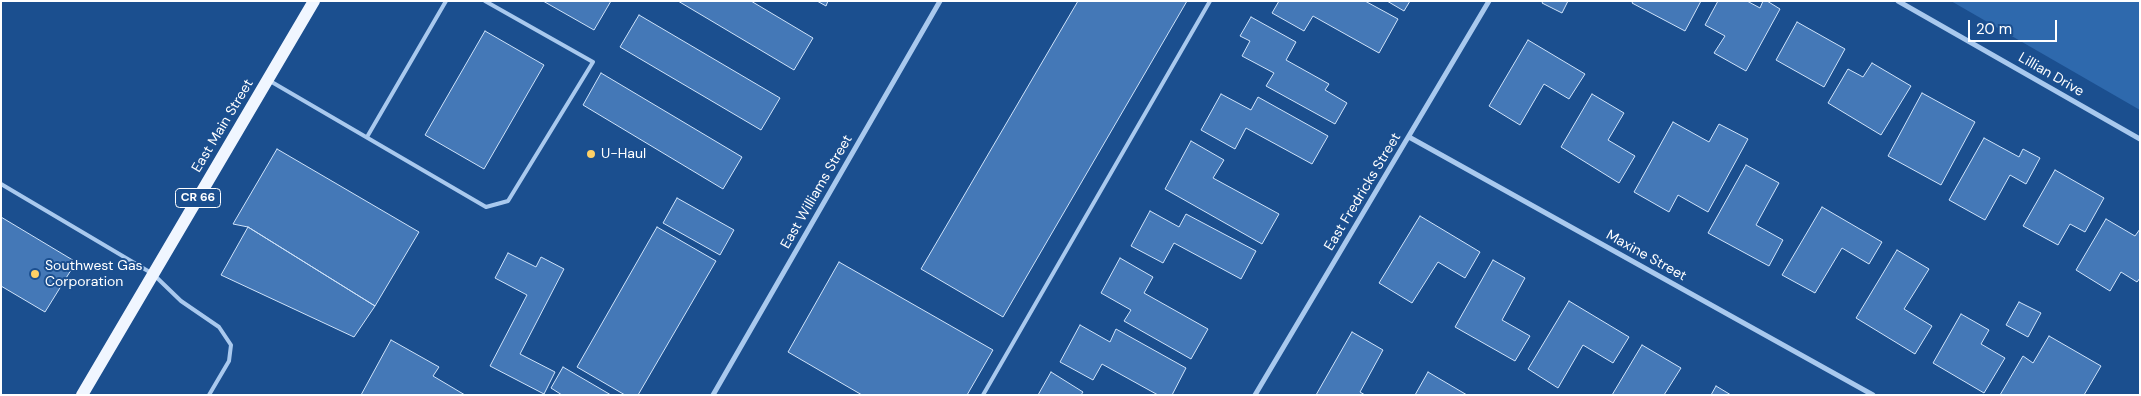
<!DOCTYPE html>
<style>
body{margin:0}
#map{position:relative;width:2141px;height:396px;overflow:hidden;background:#1b4f8f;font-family:"DM Sans",sans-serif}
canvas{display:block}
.frame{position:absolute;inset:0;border:2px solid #fff;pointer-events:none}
.scale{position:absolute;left:1968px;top:20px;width:89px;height:22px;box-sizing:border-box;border:2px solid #fff;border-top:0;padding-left:6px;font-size:15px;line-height:18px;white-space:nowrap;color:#fff;-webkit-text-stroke:4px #1b4f8f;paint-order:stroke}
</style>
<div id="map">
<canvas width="2141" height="396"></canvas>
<div class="frame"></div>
<div class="scale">20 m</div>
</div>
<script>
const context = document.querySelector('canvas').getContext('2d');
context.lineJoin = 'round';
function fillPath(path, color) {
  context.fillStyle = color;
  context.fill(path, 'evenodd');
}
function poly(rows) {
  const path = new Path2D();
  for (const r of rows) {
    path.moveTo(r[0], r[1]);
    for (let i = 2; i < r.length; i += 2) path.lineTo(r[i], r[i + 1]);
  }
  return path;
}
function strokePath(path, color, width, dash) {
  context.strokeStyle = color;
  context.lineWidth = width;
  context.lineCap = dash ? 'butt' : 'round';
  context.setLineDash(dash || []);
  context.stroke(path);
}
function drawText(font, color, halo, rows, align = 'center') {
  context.font = font + ' "DM Sans",sans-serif';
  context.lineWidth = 4;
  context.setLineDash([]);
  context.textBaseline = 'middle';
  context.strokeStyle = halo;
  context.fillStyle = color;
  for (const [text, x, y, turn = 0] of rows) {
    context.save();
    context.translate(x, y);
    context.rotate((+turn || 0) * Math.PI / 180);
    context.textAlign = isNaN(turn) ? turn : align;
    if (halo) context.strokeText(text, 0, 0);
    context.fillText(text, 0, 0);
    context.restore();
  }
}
fillPath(poly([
 [1951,1,2140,1,2140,110]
]), '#2e69ad');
const building = poly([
 [543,1,611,1,594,30,543,1],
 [678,1,751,1,813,38,794,70,678,1],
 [817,1,828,1,826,6,817,1],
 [1078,1,1187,1,1003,317,921,269,1078,1],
 [1279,1,1365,1,1398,19,1379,53,1313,16,1304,31,1272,13,1279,1],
 [1387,1,1410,1,1404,11,1387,1],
 [1543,1,1568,1,1562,13,1542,3,1543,1],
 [1633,1,1701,1,1685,31,1632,3,1633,1],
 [1718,1,1747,1,1760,8,1763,1,1767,1,1780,9,1746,71,1714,53,1725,36,1705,25,1718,1],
 [639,15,780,98,761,130,620,47,639,15],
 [1251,17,1296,42,1286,60,1329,84,1325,90,1347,103,1335,124,1266,86,1274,73,1242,56,1250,41,1240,36,1251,17],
 [1797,22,1845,49,1824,87,1776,60,1797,22],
 [485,31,544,65,484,169,425,135,485,31],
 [1528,40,1585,74,1569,99,1544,84,1520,125,1489,106,1528,40],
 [1872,63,1911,86,1881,135,1828,103,1848,69,1863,77,1872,63],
 [601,73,742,157,723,189,583,105,601,73],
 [1922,93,1975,122,1941,185,1888,156,1922,93],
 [1221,94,1251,110,1258,97,1328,136,1312,164,1246,128,1235,149,1201,130,1221,94],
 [1592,94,1624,113,1608,140,1635,156,1619,183,1561,147,1592,94],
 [1673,122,1709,142,1719,124,1748,139,1708,212,1678,195,1669,212,1634,192,1673,122],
 [1984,138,2019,157,2023,149,2040,158,2026,184,2010,175,1985,220,1949,200,1984,138],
 [1191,141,1224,160,1213,178,1279,214,1262,244,1165,189,1191,141],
 [277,149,419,232,375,306,248,227,233,224,277,149],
 [1746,165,1779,183,1756,225,1783,240,1769,266,1708,233,1746,165],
 [2055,170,2104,198,2085,232,2070,224,2058,245,2023,226,2055,170],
 [677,198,734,230,720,255,663,223,677,198],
 [1822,207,1882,242,1869,264,1842,248,1815,293,1782,275,1822,207],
 [1150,211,1179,227,1186,214,1256,251,1241,279,1174,243,1163,263,1131,246,1150,211],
 [1420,216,1480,252,1465,278,1438,262,1412,303,1379,283,1420,216],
 [1,217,76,262,45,312,1,286,1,217],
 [2106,219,2135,236,2140,229,2140,278,2137,282,2121,272,2110,291,2076,270,2106,219],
 [248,227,375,306,354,337,221,275,248,227],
 [657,227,716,261,638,395,625,395,577,367,657,227],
 [1897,250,1929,269,1904,309,1932,326,1915,354,1856,318,1897,250],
 [508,253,536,267,541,257,564,269,520,354,555,372,544,394,490,366,527,295,495,278,508,253],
 [1120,258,1153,277,1144,293,1208,329,1191,359,1124,321,1131,310,1101,293,1120,258],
 [1493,260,1525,278,1502,320,1530,336,1515,361,1455,327,1493,260],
 [839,262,993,350,967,395,862,395,788,352,839,262],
 [1569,301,1629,337,1613,363,1583,345,1558,388,1528,369,1569,301],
 [2019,302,2041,313,2028,337,2006,325,2019,302],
 [1961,314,1989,330,1981,344,2005,358,1984,393,1933,363,1961,314],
 [1080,325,1110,342,1116,329,1186,368,1172,395,1158,395,1102,364,1093,380,1060,362,1080,325],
 [1352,332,1383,350,1360,392,1365,395,1316,395,1352,332],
 [2049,336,2101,366,2084,395,2000,395,2023,356,2033,363,2049,336],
 [391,340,439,367,433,376,465,395,361,395,391,340],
 [1642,345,1681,368,1664,395,1612,395,1642,345],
 [563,367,611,395,562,395,551,388,563,367],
 [1051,372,1083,392,1081,395,1038,395,1051,372],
 [1428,372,1467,395,1415,395,1428,372],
 [1716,386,1731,395,1711,395,1716,386]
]);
fillPath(building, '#4478b7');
strokePath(building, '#cfe3fa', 1);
strokePath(poly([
 [270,81,486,207,508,201,593,62,485,1],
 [367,137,446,1],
 [1,184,153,274,181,301,219,327,231,345,229,361,209,395],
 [983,395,1210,1]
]), '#a9c9ee', 4);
strokePath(poly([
 [1898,1,2140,139],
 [1409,137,1873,395],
 [713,395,940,1],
 [1255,395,1489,1]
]), '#a9c9ee', 5);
strokePath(poly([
 [82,395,314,1]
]), '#f0f6ff', 12);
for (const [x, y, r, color] of [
 [591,154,5,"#ffd166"],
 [35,274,5,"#ffd166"]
]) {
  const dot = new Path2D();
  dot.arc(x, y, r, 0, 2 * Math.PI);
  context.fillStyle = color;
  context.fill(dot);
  strokePath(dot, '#1b4f8f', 2);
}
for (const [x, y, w] of [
 [198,198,45]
]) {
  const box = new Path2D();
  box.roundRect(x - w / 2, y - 9.5, w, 19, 4);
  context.fillStyle = '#1b4f8f';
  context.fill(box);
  strokePath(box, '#fff', 1);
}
drawText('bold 12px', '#fff', null, [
 ["CR 66",198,198]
]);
drawText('14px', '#fff', '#1b4f8f', [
 ["Lillian Drive",2051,75,30],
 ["East Main Street",223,126,-59],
 ["East Williams Street",817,192,-60],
 ["East Fredricks Street",1363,192,-59],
 ["Maxine Street",1646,256,29]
]);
drawText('14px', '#fff', '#1b4f8f', [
 ["U-Haul",601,154],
 ["Southwest Gas",45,266],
 ["Corporation",45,282]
], 'left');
</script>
